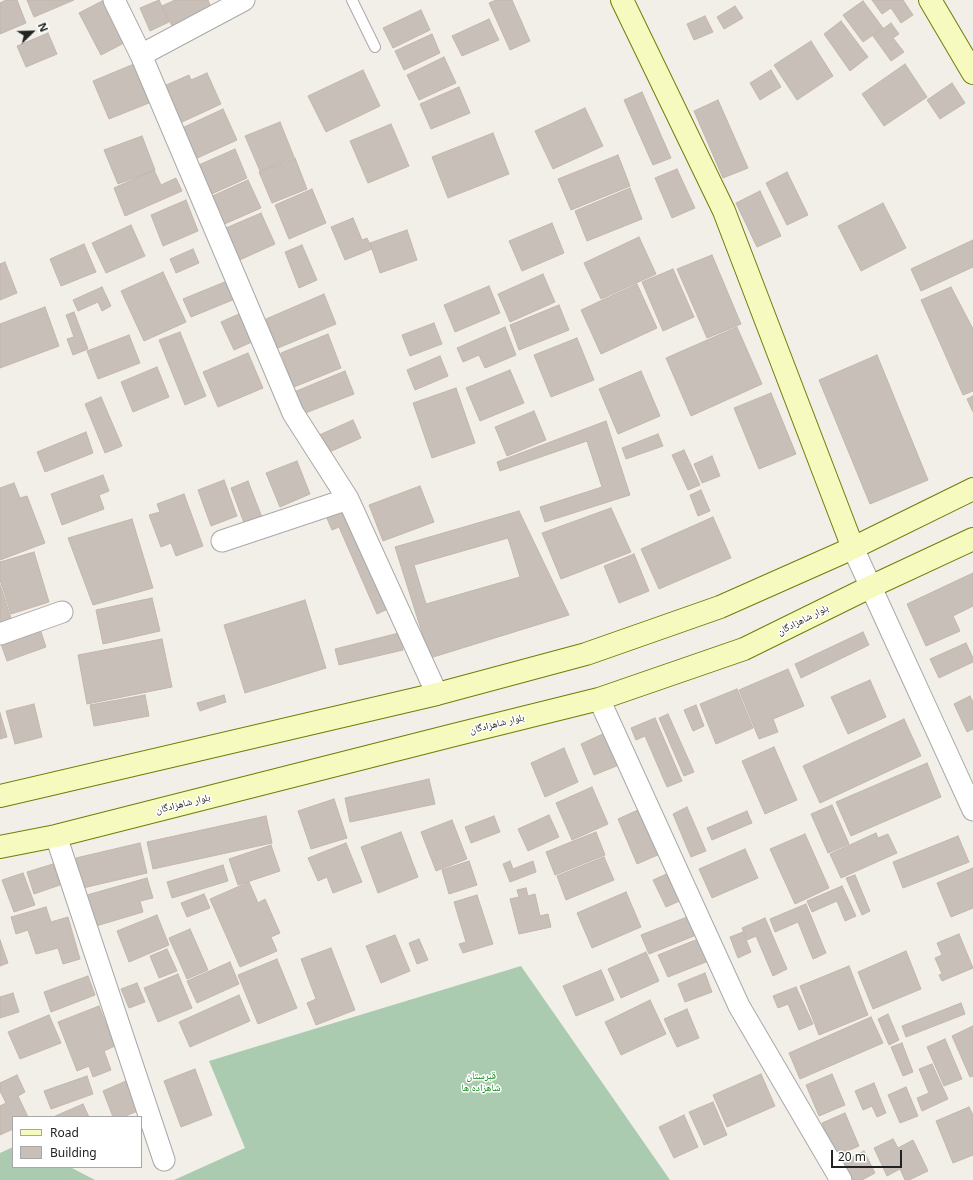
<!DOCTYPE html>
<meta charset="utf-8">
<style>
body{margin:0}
#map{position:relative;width:973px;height:1180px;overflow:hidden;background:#f2efe9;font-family:"Noto Sans",sans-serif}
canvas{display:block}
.legend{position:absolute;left:12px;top:1116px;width:130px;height:52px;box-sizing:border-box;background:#fff;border:1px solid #a7a7a7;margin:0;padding:5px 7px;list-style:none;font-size:12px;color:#222}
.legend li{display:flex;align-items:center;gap:8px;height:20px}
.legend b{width:20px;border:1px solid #a7a7a7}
.north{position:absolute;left:12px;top:12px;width:40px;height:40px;-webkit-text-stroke:3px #fff;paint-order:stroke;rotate:67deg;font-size:11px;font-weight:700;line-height:16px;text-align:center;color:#222}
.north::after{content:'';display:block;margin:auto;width:14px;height:18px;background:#222;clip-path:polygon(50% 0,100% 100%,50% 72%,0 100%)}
.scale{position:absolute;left:831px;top:1150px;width:71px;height:18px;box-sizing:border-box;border:2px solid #222;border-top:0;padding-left:5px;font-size:12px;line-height:14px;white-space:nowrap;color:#222;-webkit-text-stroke:3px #fff;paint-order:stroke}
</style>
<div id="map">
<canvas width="973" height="1180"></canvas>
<ul class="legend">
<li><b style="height:5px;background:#f7fabf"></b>Road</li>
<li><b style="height:11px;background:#c7bfb8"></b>Building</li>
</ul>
<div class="north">N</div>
<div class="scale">20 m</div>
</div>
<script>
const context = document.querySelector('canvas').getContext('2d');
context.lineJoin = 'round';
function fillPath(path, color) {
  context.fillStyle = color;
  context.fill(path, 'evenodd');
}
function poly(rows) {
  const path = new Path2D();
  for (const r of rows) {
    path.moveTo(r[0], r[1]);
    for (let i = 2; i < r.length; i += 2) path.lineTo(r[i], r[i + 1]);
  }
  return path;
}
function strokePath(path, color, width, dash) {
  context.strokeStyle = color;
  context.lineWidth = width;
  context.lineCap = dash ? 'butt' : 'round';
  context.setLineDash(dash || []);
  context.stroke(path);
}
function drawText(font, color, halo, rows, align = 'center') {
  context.font = font + ' "Noto Sans","Noto Naskh Arabic",sans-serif';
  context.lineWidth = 3;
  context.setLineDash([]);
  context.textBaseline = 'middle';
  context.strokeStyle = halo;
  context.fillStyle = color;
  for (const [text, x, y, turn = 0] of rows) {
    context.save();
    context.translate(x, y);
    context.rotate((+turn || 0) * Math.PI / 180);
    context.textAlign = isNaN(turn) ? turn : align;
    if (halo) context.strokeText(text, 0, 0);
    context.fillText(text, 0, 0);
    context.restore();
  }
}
fillPath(poly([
 [521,966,670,1180,174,1180,245,1148,209,1061],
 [13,1147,13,1167,70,1167,95,1180,0,1180,0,1153]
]), '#aacbaf');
const building = poly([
 [6,0,17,0,26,23,0,34,0,3,6,0],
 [27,0,74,0,34,17,27,0],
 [104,0,126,42,101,55,79,13,104,0],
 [159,0,169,22,150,31,140,8,159,0],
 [175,0,208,0,212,10,173,28,162,6,175,0],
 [496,0,512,0,530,41,510,50,489,3,496,0],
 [872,0,903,0,913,15,901,23,891,8,882,14,872,0],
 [863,1,883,28,863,42,843,15,863,1],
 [735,6,743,18,724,29,717,17,735,6],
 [421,10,430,30,393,48,383,28,421,10],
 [705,16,713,32,694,40,687,24,705,16],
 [489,19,499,40,462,56,452,36,489,19],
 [841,21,868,57,850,71,824,34,841,21],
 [891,23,899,34,893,38,904,52,891,61,873,36,891,23],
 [48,33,57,54,26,67,17,46,48,33],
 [432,34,440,53,404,70,395,51,432,34],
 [811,41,833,76,797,100,774,65,811,41],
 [444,57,456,83,419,100,407,75,444,57],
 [134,64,149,103,109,119,93,81,134,64],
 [905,64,927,97,884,126,862,94,905,64],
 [363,70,380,106,326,132,308,96,363,70],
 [771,70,781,87,760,100,750,83,771,70],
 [207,73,221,104,180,123,164,86,189,75,191,80,207,73],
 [952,83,965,103,940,119,927,100,952,83],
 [459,87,470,113,431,129,420,104,459,87],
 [642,92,671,158,653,165,624,100,642,92],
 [718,100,748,168,723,178,694,111,718,100],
 [585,108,603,146,553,169,535,131,585,108],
 [223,109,237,140,193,160,180,129,223,109],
 [280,122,294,157,260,171,245,136,280,122],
 [391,124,409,166,368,183,350,141,391,124],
 [493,133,509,174,448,198,432,157,493,133],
 [142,136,155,170,118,184,104,150,142,136],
 [235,149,247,178,205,197,192,168,235,149],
 [618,155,630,186,571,210,558,179,618,155],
 [295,158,307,189,272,203,259,172,295,158],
 [677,169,695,208,672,218,655,178,677,169],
 [154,170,161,185,176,178,182,191,125,216,114,188,154,170],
 [787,172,808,215,787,225,766,183,787,172],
 [248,180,261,208,220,226,208,198,248,180],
 [630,188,642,219,587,241,575,211,630,188],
 [312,189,326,223,289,239,275,205,312,189],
 [760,191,781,236,757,247,736,203,760,191],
 [186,200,198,231,163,246,151,215,186,200],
 [883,203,906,248,861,271,838,226,883,203],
 [261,213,275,244,233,263,219,231,261,213],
 [353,218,362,240,367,238,372,249,345,260,331,227,353,218],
 [552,223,564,253,522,271,509,241,552,223],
 [131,225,145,256,106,273,92,243,131,225],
 [407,230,417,260,380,273,370,243,407,230],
 [639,237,656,274,601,299,584,263,639,237],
 [973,240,973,267,921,291,911,269,973,240],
 [84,244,96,272,61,286,50,259,84,244],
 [302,245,317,280,299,288,285,252,302,245],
 [193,249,199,263,176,273,170,259,193,249],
 [712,255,741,324,707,338,677,269,712,255],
 [5,262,17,293,0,300,0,264,5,262],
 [673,269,694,317,663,331,642,282,673,269],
 [163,272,186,322,144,341,121,291,163,272],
 [543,274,555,302,510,322,498,294,543,274],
 [227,281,235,299,191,317,183,299,227,281],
 [637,284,657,328,601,354,581,310,637,284],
 [489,286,500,313,455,332,444,305,489,286],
 [102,287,111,306,102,311,98,302,78,311,73,300,102,287],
 [951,287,973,329,973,391,963,395,921,300,951,287],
 [324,294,336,324,278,348,266,319,324,294],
 [559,305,569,330,519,350,510,325,559,305],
 [45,307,59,346,0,368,0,324,45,307],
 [74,312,88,349,73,355,67,339,74,337,66,315,74,312],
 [241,313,254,341,234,350,221,322,241,313],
 [434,323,442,344,410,356,402,335,434,323],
 [505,327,516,355,485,368,479,355,463,362,457,348,505,327],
 [737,327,762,384,691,416,666,358,737,327],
 [180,332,206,396,185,405,159,340,180,332],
 [328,334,341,368,294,387,281,353,328,334],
 [129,335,140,363,98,379,87,351,129,335],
 [577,338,594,380,551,397,534,355,577,338],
 [248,353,263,388,218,407,203,372,248,353],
 [877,355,928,480,870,504,819,380,877,355],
 [440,356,448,376,415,390,407,370,440,356],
 [157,367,169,397,133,412,121,382,157,367],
 [510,370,524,403,480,421,466,388,510,370],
 [345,371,354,394,303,414,294,392,345,371],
 [641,371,660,416,618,434,599,389,641,371],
 [456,388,475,443,432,458,413,403,456,388],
 [771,393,796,454,759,469,734,408,771,393],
 [973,396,973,412,967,399,973,396],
 [101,397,122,446,105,453,85,404,101,397],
 [534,411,546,440,507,456,495,427,534,411],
 [353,420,361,438,325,454,317,436,353,420],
 [606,421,630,495,545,522,540,507,602,487,587,441,500,471,497,462,606,421],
 [86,432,93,453,45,472,37,452,86,432],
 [658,434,663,446,626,459,622,448,658,434],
 [684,450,700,485,688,490,672,455,684,450],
 [712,456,720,476,702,483,694,464,712,456],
 [297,461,310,494,280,507,266,473,297,461],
 [103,475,109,491,99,495,104,509,62,525,51,494,103,475],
 [224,480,237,516,211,526,198,490,224,480],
 [248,481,265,525,247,531,231,488,248,481],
 [14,483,20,498,27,496,45,543,0,560,0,488,14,483],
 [420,486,434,522,383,541,369,505,420,486],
 [701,490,710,511,698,516,690,495,701,490],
 [184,494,203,546,176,556,171,543,161,547,149,515,160,512,157,504,184,494],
 [611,508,631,552,561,579,542,533,611,508],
 [340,511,352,520,390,608,377,614,339,527,332,530,326,516,340,511],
 [519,511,569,615,430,658,395,547,519,511],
 [508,538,520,577,426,604,414,565,508,538],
 [713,517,731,558,659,589,641,549,713,517],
 [132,519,153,588,93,605,68,538,132,519],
 [34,552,49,602,11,614,0,580,0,562,34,552],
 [634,554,649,591,619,603,604,566,634,554],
 [973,573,973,606,953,616,960,631,926,646,907,604,973,573],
 [0,585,12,621,0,625,0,585],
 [152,598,160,631,103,644,96,610,152,598],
 [305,600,326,668,245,693,224,625,305,600],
 [38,623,46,647,7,661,0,641,38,623],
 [863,632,869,645,801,678,795,664,863,632],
 [399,633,403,650,339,665,335,649,399,633],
 [162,639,172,687,87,704,78,655,162,639],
 [966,643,973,658,973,662,939,678,930,659,966,643],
 [788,669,804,706,773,719,778,732,759,739,739,690,788,669],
 [870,680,886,717,848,734,831,697,870,680],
 [737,689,753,728,716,744,700,704,737,689],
 [145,695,149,716,94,726,90,705,145,695],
 [224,695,226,702,200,711,197,703,224,695],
 [970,696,973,702,973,729,967,732,954,704,970,696],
 [34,704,42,737,15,744,6,711,34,704],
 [696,705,704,726,693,731,684,710,696,705],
 [0,713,7,737,0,739,0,713],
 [668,714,694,772,684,776,659,718,668,714],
 [655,718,682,781,667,787,645,736,636,740,631,728,655,718],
 [904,719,921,756,820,803,803,766,904,719],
 [605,733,619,765,594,775,581,744,605,733],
 [774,747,797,800,765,814,742,761,774,747],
 [564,748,578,782,545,797,531,763,564,748],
 [927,763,941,797,851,836,836,802,927,763],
 [429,779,435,804,350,822,345,798,429,779],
 [592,787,608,824,572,840,556,803,592,787],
 [334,799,347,838,311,849,298,811,334,799],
 [832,805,849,844,828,853,811,814,832,805],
 [687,807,706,851,691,857,673,814,687,807],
 [640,809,660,854,637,864,618,819,640,809],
 [747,811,752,823,712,840,707,828,747,811],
 [549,815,559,837,528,851,518,829,549,815],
 [266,816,272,843,153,869,147,842,266,816],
 [494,816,500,832,471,843,465,827,494,816],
 [452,820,467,859,436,871,421,832,452,820],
 [401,832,418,877,378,893,361,847,401,832],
 [596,832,605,855,555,875,546,852,596,832],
 [876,833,878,838,888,834,897,853,841,878,830,854,876,833],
 [805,834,829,888,795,904,770,849,805,834],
 [958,836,969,862,903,888,893,862,958,836],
 [140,843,147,873,83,888,76,858,140,843],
 [346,843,362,882,333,893,327,877,318,881,308,858,346,843],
 [271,845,280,871,238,885,229,859,271,845],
 [745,849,758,878,712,898,699,869,745,849],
 [604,857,614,880,566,900,557,876,604,857],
 [469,861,477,885,449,894,442,870,469,861],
 [510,861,513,869,533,861,536,872,510,882,503,864,510,861],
 [53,864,60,885,34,894,27,872,53,864],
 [223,865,228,881,172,898,167,882,223,865],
 [973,868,973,908,951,917,937,883,973,868],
 [671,872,684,899,666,907,653,880,671,872],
 [23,873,35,905,14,912,2,880,23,873],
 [855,875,870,911,862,915,846,878,855,875],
 [147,878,153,898,140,901,143,912,96,926,87,895,147,878],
 [249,882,258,903,265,899,280,933,271,937,277,951,240,967,210,899,249,882],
 [842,886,856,916,845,921,837,901,812,912,807,901,842,886],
 [526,888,528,896,535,894,540,916,548,914,551,927,519,934,510,899,519,897,517,890,526,888],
 [626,892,641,927,592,948,577,913,626,892],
 [204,894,210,908,187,917,181,903,204,894],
 [477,895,493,944,463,953,459,944,466,942,454,902,477,895],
 [806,904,826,953,813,959,798,922,775,932,770,919,806,904],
 [46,907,51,922,68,917,80,959,63,964,58,948,36,954,28,930,16,934,11,917,46,907],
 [157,915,169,945,129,962,117,931,157,915],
 [692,915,699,934,649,954,641,935,692,915],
 [765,918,787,969,773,976,756,936,747,940,742,928,765,918],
 [190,929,208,970,187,979,169,938,190,929],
 [743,932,751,952,738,958,730,937,743,932],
 [959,934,973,968,942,981,939,975,942,974,935,958,942,955,937,943,959,934],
 [395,935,410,971,381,983,366,946,395,935],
 [703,937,711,960,668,977,658,955,703,937],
 [419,939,428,960,417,964,409,943,419,939],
 [0,940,8,963,0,966,0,940],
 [331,948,355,1010,316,1025,307,1003,316,999,301,959,331,948],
 [167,949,177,971,159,978,150,956,167,949],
 [906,951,921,989,873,1009,858,972,906,951],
 [646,952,659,981,621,998,608,969,646,952],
 [277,959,297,1008,258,1024,238,975,277,959],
 [230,962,239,984,197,1003,187,981,230,962],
 [849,966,868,1015,819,1035,800,986,849,966],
 [601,970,614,1000,576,1016,563,986,601,970],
 [705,973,712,992,685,1002,678,984,705,973],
 [178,974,192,1008,158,1022,144,988,178,974],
 [88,976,95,995,51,1012,44,992,88,976],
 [137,983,145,1002,129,1008,121,989,137,983],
 [796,987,813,1024,799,1030,788,1004,778,1008,773,996,796,987],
 [13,993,19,1012,0,1018,0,997,13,993],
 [239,995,250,1021,190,1047,179,1022,239,995],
 [650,1000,666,1034,621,1055,605,1022,650,1000],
 [961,1003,965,1014,906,1037,902,1026,961,1003],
 [99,1006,115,1046,104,1051,111,1070,93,1077,89,1066,77,1071,58,1022,99,1006],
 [687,1009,699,1038,677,1047,664,1019,687,1009],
 [888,1014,899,1040,889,1045,878,1019,888,1014],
 [49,1015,61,1043,20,1059,8,1032,49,1015],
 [871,1017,883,1043,800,1079,789,1053,871,1017],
 [973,1026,973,1076,970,1077,952,1036,973,1026],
 [945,1039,962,1079,944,1086,927,1047,945,1039],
 [902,1043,913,1072,903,1076,891,1047,902,1043],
 [932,1064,948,1099,922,1111,917,1098,929,1093,919,1069,932,1064],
 [195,1069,212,1115,181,1127,164,1081,195,1069],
 [761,1074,775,1106,727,1127,713,1095,761,1074],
 [832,1074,845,1105,819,1116,806,1085,832,1074],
 [17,1075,25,1092,18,1096,28,1117,13,1117,13,1129,0,1135,0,1106,6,1103,0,1091,0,1083,17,1075],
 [87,1076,93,1094,51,1109,44,1091,87,1076],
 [126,1081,138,1111,123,1117,113,1117,103,1091,126,1081],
 [874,1083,886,1113,877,1117,872,1106,863,1110,855,1091,874,1083],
 [906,1087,918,1116,900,1123,888,1095,906,1087],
 [713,1102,727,1135,704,1145,689,1112,713,1102],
 [83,1104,89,1117,53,1117,83,1104],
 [969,1107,973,1115,973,1155,953,1163,936,1121,969,1107],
 [845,1113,859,1146,836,1156,822,1123,845,1113],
 [684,1115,698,1147,674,1158,659,1127,684,1115],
 [893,1139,898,1148,913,1140,928,1171,909,1180,905,1180,900,1169,887,1176,874,1148,893,1139],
 [864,1151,875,1173,862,1180,851,1180,842,1163,864,1151]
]);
fillPath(building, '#c7bfb8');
strokePath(building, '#c4b6ab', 1);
const lane = poly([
 [352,0,375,47]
]);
const street = poly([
 [114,0,141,55,293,413,348,499,437,694],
 [141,55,244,0],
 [222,541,348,499],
 [853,548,973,810],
 [0,634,62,612],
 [599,699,739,1006,841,1180],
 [56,836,164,1160]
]);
const secondary = poly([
 [622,0,724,211,853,548],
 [930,0,973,73],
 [0,796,437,694,586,654,720,607,853,548,973,489],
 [0,847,56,836,454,735,599,699,744,649,870,587,973,539]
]);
strokePath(lane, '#a9a9a9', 12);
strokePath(street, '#a9a9a9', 23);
strokePath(secondary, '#707d05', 24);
strokePath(lane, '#fff', 10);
strokePath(street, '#fff', 21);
strokePath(secondary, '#f7fabf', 22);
drawText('10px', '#222', '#fff', [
 ["بلوار شاهزادگان",803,620,-27],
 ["بلوار شاهزادگان",497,724,-14],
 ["بلوار شاهزادگان",183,804,-14]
]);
drawText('10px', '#0c8416', '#fff', [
 ["قبرستان",481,1076],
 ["شاهزاده ها",481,1088]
]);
</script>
